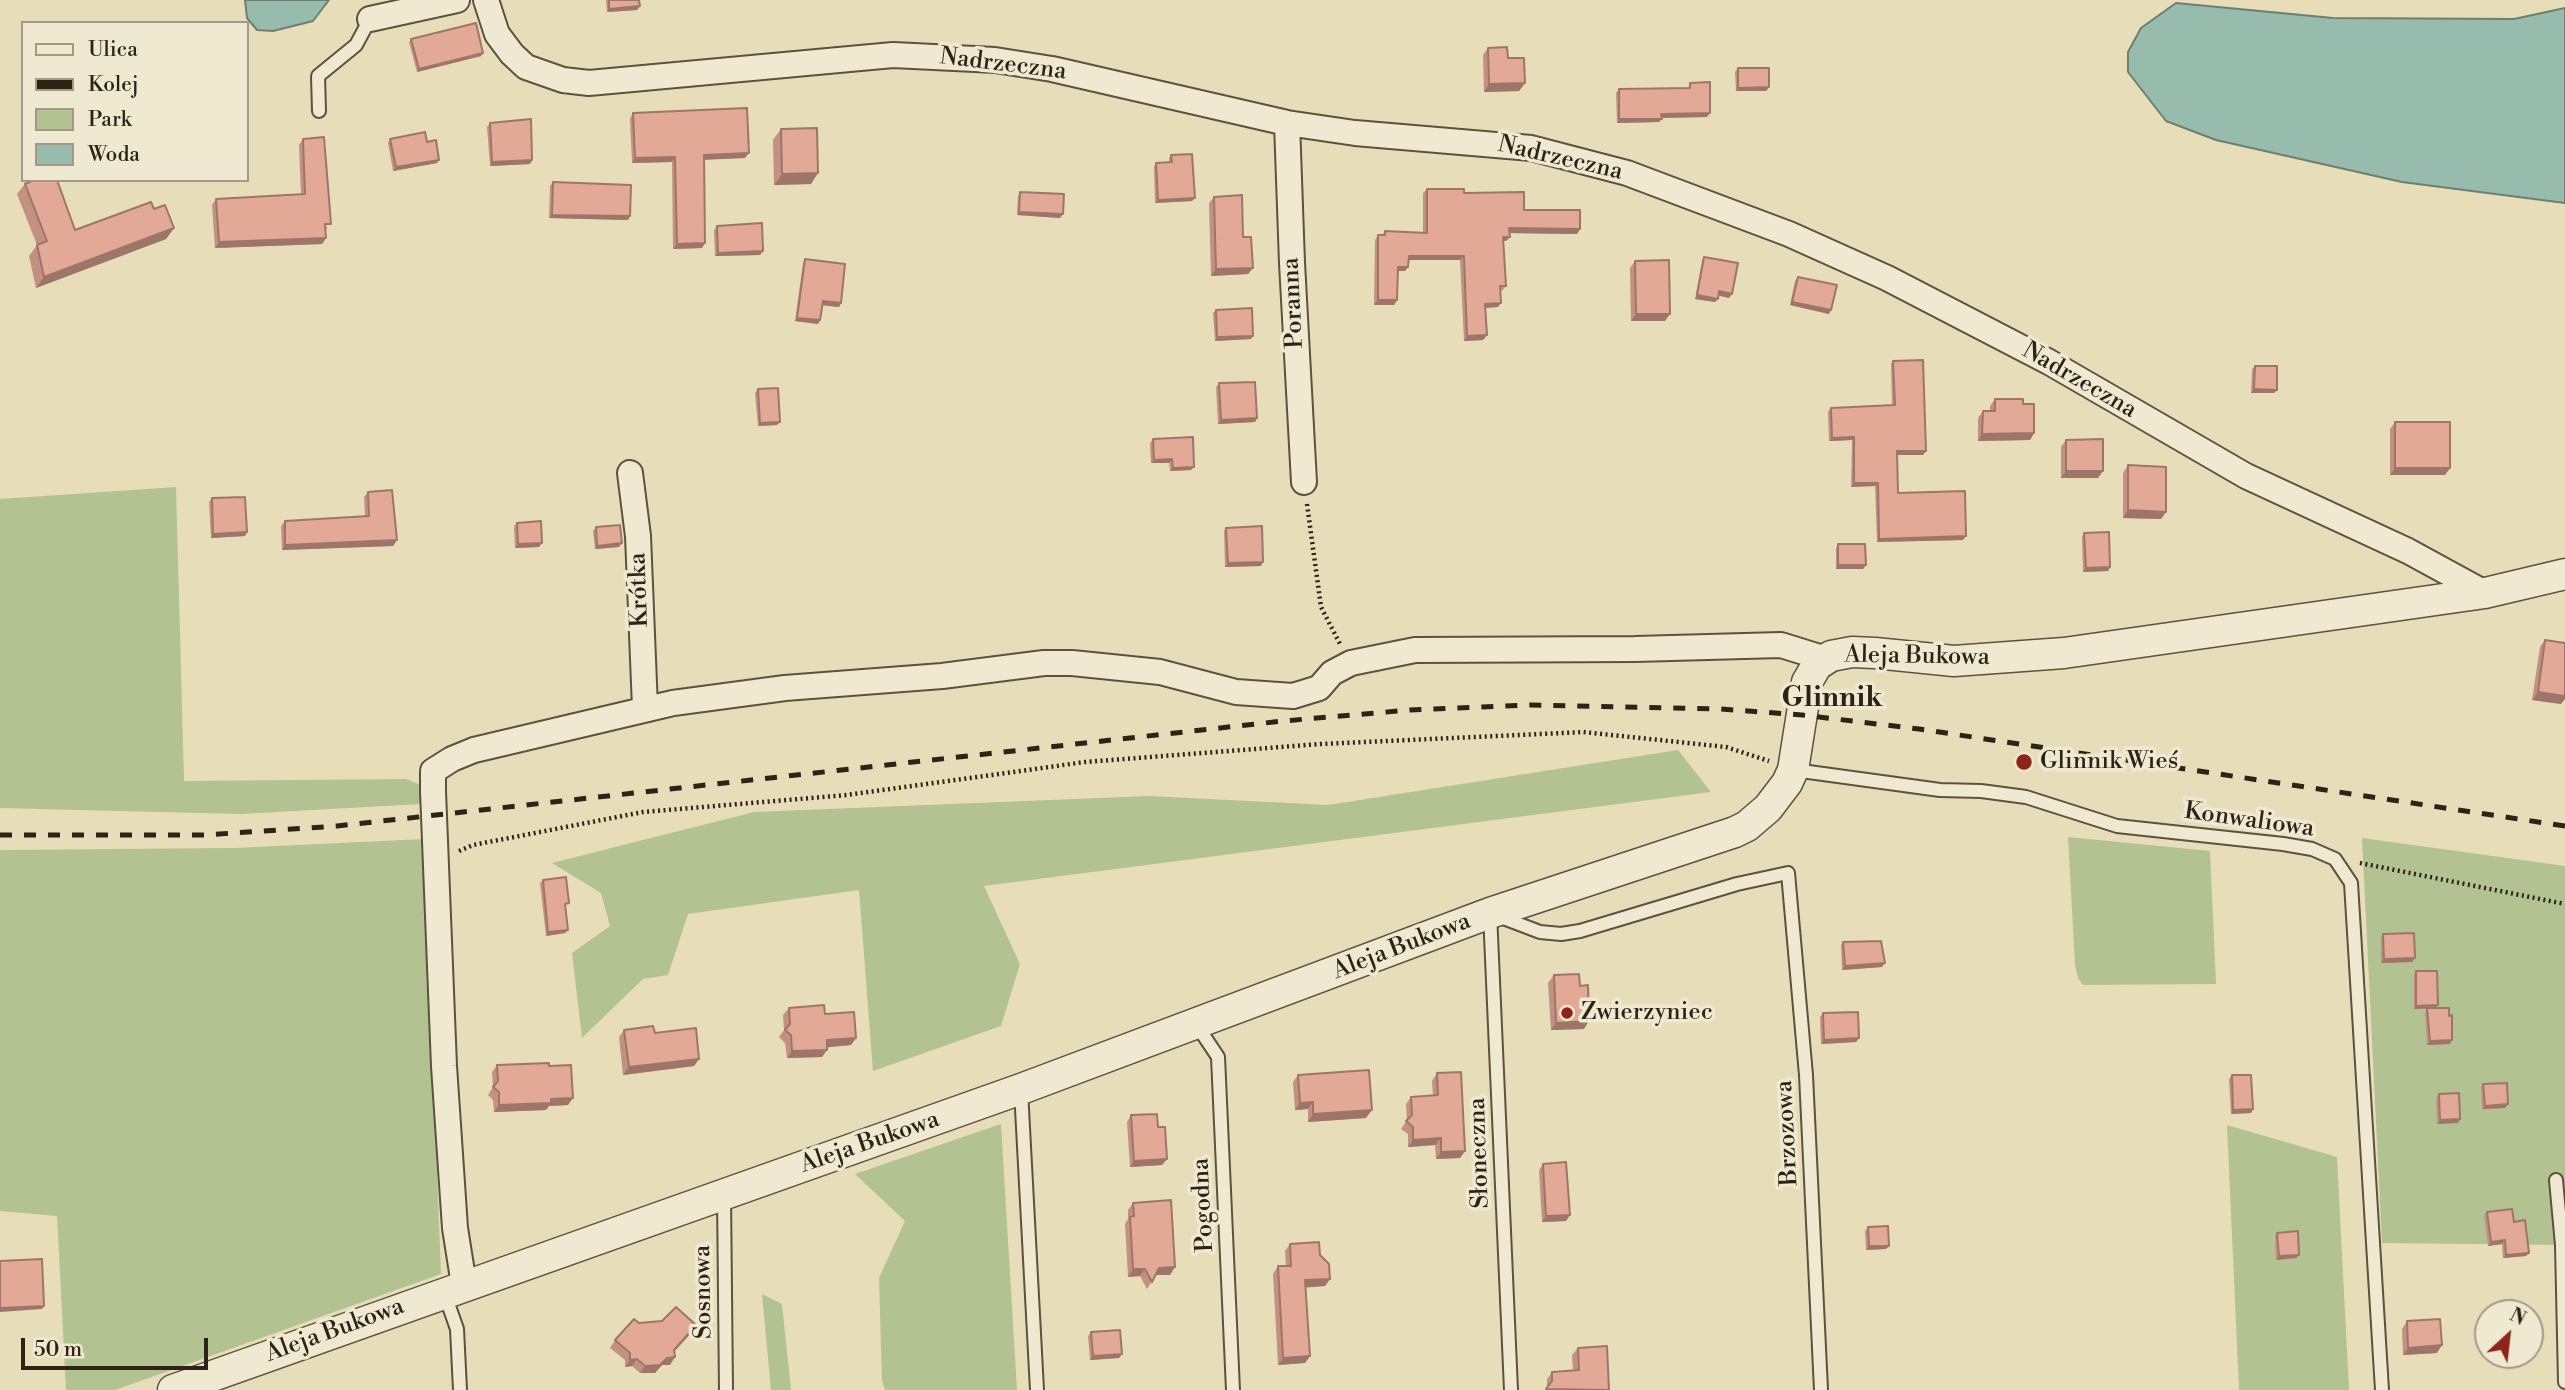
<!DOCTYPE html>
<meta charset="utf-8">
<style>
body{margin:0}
#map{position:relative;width:2565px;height:1390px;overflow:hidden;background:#e8ddb9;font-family:"Libre Bodoni",serif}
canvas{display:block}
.legend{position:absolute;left:21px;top:21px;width:228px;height:161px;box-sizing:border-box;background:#f0e9d2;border:2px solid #a29a87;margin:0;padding:9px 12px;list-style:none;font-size:21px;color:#2d2316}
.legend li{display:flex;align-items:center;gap:14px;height:35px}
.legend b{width:35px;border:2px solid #a29a87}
.north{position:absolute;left:2474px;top:1299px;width:70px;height:70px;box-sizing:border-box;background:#f0e9d2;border:2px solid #a29a87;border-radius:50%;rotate:27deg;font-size:19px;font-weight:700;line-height:28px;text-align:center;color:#2d2316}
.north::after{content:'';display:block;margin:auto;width:24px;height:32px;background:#8f2418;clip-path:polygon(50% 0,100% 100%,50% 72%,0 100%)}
.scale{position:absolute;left:21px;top:1338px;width:187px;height:32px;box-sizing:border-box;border:4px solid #2d2316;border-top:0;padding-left:9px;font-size:21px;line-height:24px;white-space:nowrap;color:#2d2316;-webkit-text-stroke:5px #f0e9d2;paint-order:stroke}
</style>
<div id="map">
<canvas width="2565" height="1390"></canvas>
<ul class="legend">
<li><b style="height:9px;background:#f0e9d2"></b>Ulica</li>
<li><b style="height:9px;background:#2d2316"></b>Kolej</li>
<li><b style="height:19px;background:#b3c291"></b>Park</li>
<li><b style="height:19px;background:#97bcad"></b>Woda</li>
</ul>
<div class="north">N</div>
<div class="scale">50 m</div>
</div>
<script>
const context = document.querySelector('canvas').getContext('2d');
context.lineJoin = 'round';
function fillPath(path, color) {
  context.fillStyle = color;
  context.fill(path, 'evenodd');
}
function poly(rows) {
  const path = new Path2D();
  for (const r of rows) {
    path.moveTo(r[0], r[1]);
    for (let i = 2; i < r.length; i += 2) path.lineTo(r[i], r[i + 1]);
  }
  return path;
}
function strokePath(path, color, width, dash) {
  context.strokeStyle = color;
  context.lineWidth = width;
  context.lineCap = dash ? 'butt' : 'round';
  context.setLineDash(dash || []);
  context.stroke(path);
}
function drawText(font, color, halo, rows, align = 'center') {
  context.font = font + ' "Libre Bodoni",serif';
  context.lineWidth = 7;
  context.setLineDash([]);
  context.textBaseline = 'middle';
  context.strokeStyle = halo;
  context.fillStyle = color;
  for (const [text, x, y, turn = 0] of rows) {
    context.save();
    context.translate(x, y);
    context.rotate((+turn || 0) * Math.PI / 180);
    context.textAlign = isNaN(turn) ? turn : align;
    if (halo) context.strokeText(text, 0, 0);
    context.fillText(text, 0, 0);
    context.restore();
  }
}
fillPath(poly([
 [176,487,184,781,406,779,421,785,421,804,240,814,0,808,0,499],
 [1678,750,1711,792,984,886,1020,964,1001,1026,873,1071,859,890,688,914,668,975,643,979,582,1038,572,953,610,926,601,893,552,863,754,812,1149,796,1328,805],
 [2068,837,2210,851,2216,984,2083,985,2078,978,2075,965],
 [2362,838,2565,866,2565,1245,2382,1243],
 [424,839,441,1274,115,1390,66,1390,57,1216,0,1211,0,850,234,848],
 [1001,1124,1017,1390,885,1390,882,1381,879,1278,905,1221,855,1174],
 [2227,1125,2337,1157,2349,1390,2239,1390],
 [762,1294,782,1304,791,1390,771,1390]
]), '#b3c291');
const water = poly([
 [245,0,329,0,313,21,273,31,257,30,247,18,245,0],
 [2176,3,2333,18,2514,19,2565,8,2565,203,2402,182,2216,140,2166,121,2128,72,2128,52,2141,28,2176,3]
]);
fillPath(water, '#97bcad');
strokePath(water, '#6d7f71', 2);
const service = poly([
 [319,111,318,76,356,45,370,19],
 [1794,770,1940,790,1981,791,2026,797,2117,826,2283,844,2312,849,2335,859,2351,883,2382,1390],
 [1196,1024,1218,1057,1233,1390],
 [1021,1090,1037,1390],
 [2556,1180,2562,1245,2565,1382],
 [724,1194,726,1390],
 [444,1292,457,1329,460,1390],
 [1511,1390,1490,913,1540,932,1561,934,1580,931,1737,884,1788,873,1806,1075,1821,1390]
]);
const minor = poly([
 [486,0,497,34,512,54,526,67,563,80,589,83,893,55,995,60,1052,69,1287,123,1355,133,1531,148,1627,173,1789,234,1887,278,2049,362,2246,476,2408,551,2485,593],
 [370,19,457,0],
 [1287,123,1292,263,1304,482],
 [630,473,638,536,645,708],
 [464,1285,455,1228,444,1066,433,791,433,771,452,759,474,750,673,703,785,688,942,676,1044,663,1072,663,1160,672,1236,692,1293,696,1319,688,1332,673,1351,663,1415,650,1635,649,1781,645,1826,659]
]);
const tertiary = poly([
 [173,1390,1021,1089,1490,913,1735,832,1747,826,1768,808,1787,783,1793,770,1807,682,1817,665,1831,656,1852,652,1875,653,1954,661,2064,653,2485,593,2565,574]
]);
strokePath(service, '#5c523f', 16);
strokePath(minor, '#5c523f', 28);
strokePath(tertiary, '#5c523f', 33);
strokePath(poly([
 [1307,504,1321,607,1340,644],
 [459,851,473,845,643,812,847,795,1085,762,1320,744,1583,732,1726,747,1769,761],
 [2360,863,2565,904]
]), '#2d2316', 4.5, [2, 3.5]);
strokePath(service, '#f0e9d2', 12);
strokePath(minor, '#f0e9d2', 24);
strokePath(tertiary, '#f0e9d2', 30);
strokePath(poly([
 [0,835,204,835,337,826,1283,721,1410,710,1530,705,1721,709,1802,715,1919,729,2565,826]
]), '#2d2316', 5, [12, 12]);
fillPath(poly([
 [606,0,639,0,640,6,637,10,607,12],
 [411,39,481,56,417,72,409,42],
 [1488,48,1508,58,1525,83,1519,91,1484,92,1483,55],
 [1738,68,1769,87,1766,91,1736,91,1735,72],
 [1690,83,1707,117,1662,118,1659,122,1617,123,1616,93,1619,89,1688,88],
 [633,113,745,158,704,159,705,243,702,248,673,249,672,162,632,163,630,118],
 [490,123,532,160,530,164,490,166,487,127],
 [781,129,811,184,774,185,773,140],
 [303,139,327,229,325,229,326,238,322,244,215,248,212,205,216,199,301,194,299,145],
 [390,139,427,142,437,163,393,171,388,143],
 [1171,155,1192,201,1155,203,1154,167,1156,163,1169,162,1169,158],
 [553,182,628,220,549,218,550,186],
 [25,184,75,230,154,209,174,228,166,239,36,288,29,256,37,245,17,194],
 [1427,189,1464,193,1524,210,1580,229,1577,234,1509,233,1510,237,1506,241,1503,241,1506,286,1503,290,1500,291,1498,307,1485,308,1487,335,1483,340,1464,341,1460,260,1409,260,1408,267,1405,271,1398,271,1397,300,1394,305,1374,305,1375,240,1378,235,1382,235,1385,231,1423,233,1423,193],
 [1020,192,1060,218,1017,215,1018,196],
 [1214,197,1243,237,1253,268,1248,274,1211,276,1209,203],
 [717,226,763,251,760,255,715,256,714,230],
 [1704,257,1729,298,1718,295,1715,302,1695,299,1702,261],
 [805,259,841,303,839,307,822,305,818,324,795,321,803,263],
 [1635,261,1665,321,1631,321,1630,268],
 [1798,277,1829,314,1790,305,1795,281],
 [1216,310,1251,339,1215,341,1213,313],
 [1893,361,1926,451,1923,455,1897,455,1898,493,1963,540,1877,542,1875,486,1851,487,1852,440,1829,441,1828,411,1831,408,1892,405,1891,364],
 [2255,366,2274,393,2251,393,2252,369],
 [1219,383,1257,418,1255,422,1218,424,1216,387],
 [758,389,777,425,758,426,755,393],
 [1995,399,2023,404,2034,433,2030,440,1978,441,1978,418,1983,411,1990,411,1990,406],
 [2395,422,2450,468,2445,475,2390,475,2390,429],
 [1153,439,1191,470,1170,471,1169,463,1151,463,1150,443],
 [2066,440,2098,478,2061,478,2061,447],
 [2128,465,2166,512,2161,519,2123,518,2123,473],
 [368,492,397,540,393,546,282,550,281,526,285,521,365,517,364,497],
 [212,498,247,532,245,536,211,538,209,502],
 [517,523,539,547,515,548,514,526],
 [596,527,619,547,595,549,593,531],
 [1226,528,1261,566,1225,567,1224,531],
 [2084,533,2110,567,2108,571,2083,572,2082,537],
 [1838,544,1866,565,1863,569,1836,569,1836,548],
 [2545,640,2561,704,2532,700,2540,647],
 [543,880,566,907,568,930,565,933,546,936,540,883],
 [2383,934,2415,958,2412,962,2381,963,2381,938],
 [1843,942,1882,967,1842,970,1841,945],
 [2416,971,2438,1005,2435,1008,2450,1044,2427,1045,2425,1012,2427,1009,2414,1009,2414,974],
 [1554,975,1580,986,1584,1029,1551,1030,1548,983],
 [789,1008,825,1014,856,1038,851,1045,827,1047,822,1057,787,1058,785,1043,779,1037,784,1030,783,1015],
 [1823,1013,1859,1038,1856,1042,1821,1044,1820,1017],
 [624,1030,655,1033,699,1059,694,1066,623,1075,619,1037],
 [497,1065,549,1066,568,1105,549,1106,546,1110,494,1112,493,1100,488,1095,493,1087,492,1072],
 [1437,1073,1465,1151,1460,1158,1436,1159,1435,1145,1408,1147,1408,1134,1401,1129,1407,1120,1406,1104,1411,1097,1433,1095,1432,1081],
 [1298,1075,1366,1118,1308,1122,1308,1109,1295,1110,1293,1082],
 [2232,1075,2253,1109,2251,1113,2231,1114,2229,1079],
 [2483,1084,2505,1108,2482,1109,2481,1087],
 [2439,1094,2458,1123,2437,1124,2436,1098],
 [1131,1115,1158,1127,1167,1159,1162,1165,1130,1167,1127,1122],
 [1543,1164,1570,1215,1566,1221,1542,1222,1539,1170],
 [1133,1203,1170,1275,1156,1275,1147,1289,1140,1276,1128,1277,1125,1224,1128,1219,1128,1210],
 [2487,1212,2514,1222,2526,1256,2503,1258,2502,1244,2488,1246,2484,1215],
 [1868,1227,1889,1246,1886,1249,1866,1250,1865,1231],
 [2277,1233,2299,1255,2296,1258,2276,1260,2275,1236],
 [1290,1244,1320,1255,1330,1279,1325,1286,1305,1287,1310,1356,1305,1363,1278,1365,1273,1274,1278,1266,1286,1266,1285,1251],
 [2407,1321,2437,1353,2403,1355,2402,1329],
 [639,1323,691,1333,675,1351,670,1365,662,1365,655,1373,640,1373,632,1366,625,1367,625,1360,610,1348,615,1340],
 [1091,1332,1122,1354,1119,1358,1090,1360,1088,1336],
 [1578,1348,1609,1390,1545,1390,1547,1387,1547,1379,1552,1372,1573,1371,1572,1355]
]), '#c29181');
fillPath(poly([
 [640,6,637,10,607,12,609,9],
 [483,53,481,56,417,72,419,69],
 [1525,83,1519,91,1484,92,1489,84],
 [1769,87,1766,91,1736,91,1738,88],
 [1710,113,1707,117,1659,118,1661,114],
 [1619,119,1662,119,1659,122,1617,123],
 [749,153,745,158,701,160,704,155],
 [675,157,672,162,632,163,635,158],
 [439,160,437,163,393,171,396,167],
 [532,160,530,164,490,166,492,162],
 [818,173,811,184,774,185,782,174],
 [1195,198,1192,201,1155,203,1158,200],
 [1019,212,1063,214,1060,218,1017,215],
 [552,215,630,216,628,220,549,218],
 [174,228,166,239,36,288,44,277],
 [1509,228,1580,229,1577,234,1506,233],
 [1503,237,1510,237,1506,241,1500,241],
 [326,238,322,244,215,248,219,242],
 [705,243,702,248,673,249,677,244],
 [763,251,760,255,715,256,718,253],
 [1409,256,1464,256,1460,260,1406,260],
 [1398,267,1408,267,1405,271,1395,271],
 [1253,268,1248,274,1211,276,1216,269],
 [1719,291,1732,294,1729,298,1716,295],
 [1697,295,1718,299,1715,302,1695,299],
 [1378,300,1397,300,1394,305,1374,305],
 [823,301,841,303,839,307,820,305],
 [1792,302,1831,310,1829,314,1790,305],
 [1501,303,1498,307,1482,308,1485,304],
 [1636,314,1670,314,1665,321,1631,321],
 [797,318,820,320,818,324,795,321],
 [1487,335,1483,340,1464,341,1467,336],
 [1253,336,1251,339,1215,341,1217,337],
 [2254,389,2277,390,2274,393,2251,393],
 [1257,418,1255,422,1218,424,1221,420],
 [780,422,777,425,758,426,760,423],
 [2034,433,2030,440,1978,441,1982,434],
 [1854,437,1852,440,1829,441,1832,438],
 [1897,451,1926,451,1923,455,1894,455],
 [1172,459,1169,463,1151,463,1154,460],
 [1194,467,1191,470,1170,471,1173,468],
 [2395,468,2450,468,2445,475,2390,475],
 [2066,471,2103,471,2098,478,2061,478],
 [1854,483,1878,483,1875,486,1851,487],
 [2128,510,2166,512,2161,519,2123,518],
 [247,532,245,536,211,538,213,534],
 [1966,536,1963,540,1877,542,1879,539],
 [397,540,393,546,282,550,285,545],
 [542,543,539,547,515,548,518,544],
 [622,543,619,547,595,549,597,546],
 [1263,562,1261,566,1225,567,1228,563],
 [1838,565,1866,565,1863,569,1836,569],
 [2110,567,2108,571,2083,572,2086,568],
 [2538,692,2565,696,2565,699,2561,704,2532,700],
 [568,930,565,933,546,936,548,932],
 [2415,958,2412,962,2381,963,2384,959],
 [1885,963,1882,967,1842,970,1845,966],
 [2438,1005,2435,1008,2414,1009,2416,1006],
 [1589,1021,1584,1029,1551,1030,1556,1023],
 [856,1038,851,1045,821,1048,827,1040],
 [1859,1038,1856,1042,1821,1044,1824,1040],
 [2452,1040,2450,1044,2427,1045,2430,1041],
 [827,1050,822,1057,787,1058,792,1051],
 [699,1059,694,1066,623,1075,629,1067],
 [573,1098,568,1105,549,1106,546,1110,494,1112,499,1105,551,1099],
 [1313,1102,1308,1109,1295,1110,1300,1103],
 [2508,1104,2505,1108,2482,1109,2485,1106],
 [2253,1109,2251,1113,2231,1114,2233,1110],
 [1372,1110,1366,1118,1308,1122,1313,1114],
 [2460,1119,2458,1123,2437,1124,2440,1120],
 [1441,1138,1435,1145,1408,1147,1413,1140],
 [1465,1151,1460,1158,1436,1159,1441,1152],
 [1167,1159,1162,1165,1130,1167,1134,1161],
 [1570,1215,1566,1221,1542,1222,1546,1216],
 [2505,1240,2502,1244,2488,1246,2491,1242],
 [1869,1246,1889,1246,1886,1249,1866,1250],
 [2529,1253,2526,1256,2503,1258,2506,1255],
 [2299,1255,2296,1258,2276,1260,2279,1256],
 [1175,1267,1170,1275,1154,1275,1159,1268],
 [1133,1269,1145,1269,1140,1276,1128,1277],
 [1330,1279,1325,1286,1300,1288,1305,1280],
 [44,1306,42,1309,0,1312,0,1308],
 [696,1325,691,1333,669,1357,674,1350],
 [2442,1345,2437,1353,2403,1355,2408,1348],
 [1122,1354,1119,1358,1090,1360,1093,1356],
 [1310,1356,1305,1363,1278,1365,1283,1358],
 [675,1357,670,1365,662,1365,655,1373,640,1373,645,1366,667,1358],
 [637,1359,632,1366,625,1367,630,1360]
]), '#9e7669');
const building = poly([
 [609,0,639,0,640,6,609,9,609,0],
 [476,23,483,53,419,69,411,39,476,23],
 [1507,47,1508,58,1524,58,1525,83,1489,84,1488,48,1507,47],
 [1738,68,1769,68,1769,87,1738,88,1738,68],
 [1710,82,1710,113,1661,114,1662,119,1619,119,1619,89,1690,88,1690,83,1710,82],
 [747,108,749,153,704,155,705,243,677,244,675,157,635,158,633,113,747,108],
 [531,119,532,160,492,162,490,123,531,119],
 [817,128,818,173,782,174,781,129,817,128],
 [425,132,427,142,436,140,439,160,396,167,390,139,425,132],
 [324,137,331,224,325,224,326,238,219,242,216,199,305,194,303,139,324,137],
 [1192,154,1195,198,1158,200,1156,163,1172,162,1171,155,1192,154],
 [34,180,57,180,75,230,151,202,154,209,165,205,174,228,44,277,37,245,47,241,25,184,34,180],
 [553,182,631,185,630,216,552,215,553,182],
 [1427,189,1464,189,1464,193,1524,192,1524,210,1580,210,1580,229,1509,228,1510,237,1503,237,1506,286,1500,286,1501,303,1485,304,1487,335,1467,336,1464,256,1409,256,1408,267,1398,267,1397,300,1378,300,1378,235,1385,235,1385,231,1427,233,1427,189],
 [1020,192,1064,194,1063,214,1019,212,1020,192],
 [1242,195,1243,237,1251,237,1253,268,1216,269,1214,197,1242,195],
 [762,223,763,251,718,253,717,226,762,223],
 [1704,257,1738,263,1732,294,1719,291,1718,299,1697,295,1704,257],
 [805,259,845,264,841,303,823,301,820,320,797,318,805,259],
 [1669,260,1670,314,1636,314,1635,261,1669,260],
 [1798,277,1837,285,1831,310,1792,302,1798,277],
 [1252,308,1253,336,1217,337,1216,310,1252,308],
 [1923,360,1926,451,1897,451,1898,493,1965,491,1966,536,1879,539,1878,483,1854,483,1854,437,1832,438,1831,408,1895,405,1893,361,1923,360],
 [2255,366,2277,366,2277,390,2254,389,2255,366],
 [1255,382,1257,418,1221,420,1219,383,1255,382],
 [778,388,780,422,760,423,758,389,778,388],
 [1995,399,2023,399,2023,404,2034,404,2034,433,1982,434,1983,411,1995,411,1995,399],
 [2395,422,2450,422,2450,468,2395,468,2395,422],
 [1193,437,1194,467,1173,468,1172,459,1154,460,1153,439,1193,437],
 [2103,439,2103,471,2066,471,2066,440,2103,439],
 [2128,465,2166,467,2166,512,2128,510,2128,465],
 [392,490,397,540,285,545,285,521,369,516,368,492,392,490],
 [245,497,247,532,213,534,212,498,245,497],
 [541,521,542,543,518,544,517,523,541,521],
 [620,525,622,543,597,546,596,527,620,525],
 [1262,526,1263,562,1228,563,1226,528,1262,526],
 [2109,532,2110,567,2086,568,2084,533,2109,532],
 [1838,544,1865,544,1866,565,1838,565,1838,544],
 [2545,640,2565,643,2565,696,2538,692,2545,640],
 [566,877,569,903,565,904,568,930,548,932,543,880,566,877],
 [2414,933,2415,958,2384,959,2383,934,2414,933],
 [1881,941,1885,963,1845,966,1843,942,1881,941],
 [2416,971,2437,971,2438,1005,2416,1006,2416,971],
 [1579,974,1580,986,1588,985,1589,1021,1556,1023,1554,975,1579,974],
 [824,1005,825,1014,854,1012,856,1038,827,1040,827,1050,792,1051,791,1035,785,1030,790,1024,789,1008,824,1005],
 [2427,1008,2449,1008,2449,1016,2452,1015,2452,1040,2430,1041,2427,1008],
 [1858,1012,1859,1038,1824,1040,1823,1013,1858,1012],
 [653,1026,655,1033,696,1028,699,1059,629,1067,624,1030,653,1026],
 [549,1063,549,1066,571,1065,573,1098,551,1099,551,1103,499,1105,499,1092,493,1087,498,1081,497,1065,549,1063],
 [1369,1070,1372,1110,1313,1114,1313,1102,1300,1103,1298,1075,1369,1070],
 [1461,1072,1465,1151,1441,1152,1441,1138,1413,1140,1413,1127,1406,1121,1412,1115,1411,1097,1438,1095,1437,1073,1461,1072],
 [2232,1075,2251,1075,2253,1109,2233,1110,2232,1075],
 [2507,1083,2508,1104,2485,1106,2483,1084,2507,1083],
 [2459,1093,2460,1119,2440,1120,2439,1094,2459,1093],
 [1157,1114,1158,1127,1165,1127,1167,1159,1134,1161,1131,1115,1157,1114],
 [1566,1162,1570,1215,1546,1216,1543,1164,1566,1162],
 [1171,1200,1175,1267,1159,1268,1152,1282,1145,1269,1133,1269,1130,1217,1134,1216,1133,1203,1171,1200],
 [2512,1209,2514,1222,2525,1220,2529,1253,2506,1255,2505,1240,2491,1242,2487,1212,2512,1209],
 [1888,1226,1889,1246,1869,1246,1868,1227,1888,1226],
 [2298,1231,2299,1255,2279,1256,2277,1233,2298,1231],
 [1319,1242,1320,1255,1329,1264,1330,1279,1305,1280,1310,1356,1283,1358,1278,1266,1291,1266,1290,1244,1319,1242],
 [42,1259,44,1306,0,1308,0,1261,42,1259],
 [676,1307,696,1325,674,1350,675,1357,667,1358,660,1365,645,1366,637,1359,630,1360,630,1353,615,1340,634,1319,639,1323,662,1321,676,1307],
 [2440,1319,2442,1345,2408,1348,2407,1321,2440,1319],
 [1120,1330,1122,1354,1093,1356,1091,1332,1120,1330],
 [1607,1346,1609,1390,1546,1389,1552,1381,1552,1372,1579,1370,1578,1348,1607,1346]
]);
fillPath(building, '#e2a996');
strokePath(building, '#9e7669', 2);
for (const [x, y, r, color] of [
 [2024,762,9,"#8f2418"],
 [1567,1013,7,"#8f2418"]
]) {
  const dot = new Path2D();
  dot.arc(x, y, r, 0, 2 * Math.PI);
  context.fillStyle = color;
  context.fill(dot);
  strokePath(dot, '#f0e9d2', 2.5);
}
drawText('24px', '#2d2316', '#f0e9d2', [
 ["Nadrzeczna",1003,65,7],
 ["Nadrzeczna",1560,159,13],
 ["Poranna",1294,303,-93],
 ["Nadrzeczna",2079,381,30],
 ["Krótka",640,590,-92],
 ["Aleja Bukowa",1917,657,1],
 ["Konwaliowa",2249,821,8],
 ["Aleja Bukowa",1402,947,-21],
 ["Brzozowa",1788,1133,-93],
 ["Aleja Bukowa",870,1143,-19],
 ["Słoneczna",1480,1153,-92],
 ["Pogodna",1204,1205,-93],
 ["Sosnowa",704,1292,-91],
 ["Aleja Bukowa",335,1331,-20]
]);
drawText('24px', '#2d2316', '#f0e9d2', [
 ["Glinnik Wieś",2040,762],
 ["Zwierzyniec",1581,1013]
], 'left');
drawText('bold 28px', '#2d2316', '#f0e9d2', [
 ["Glinnik",1832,699]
]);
</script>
